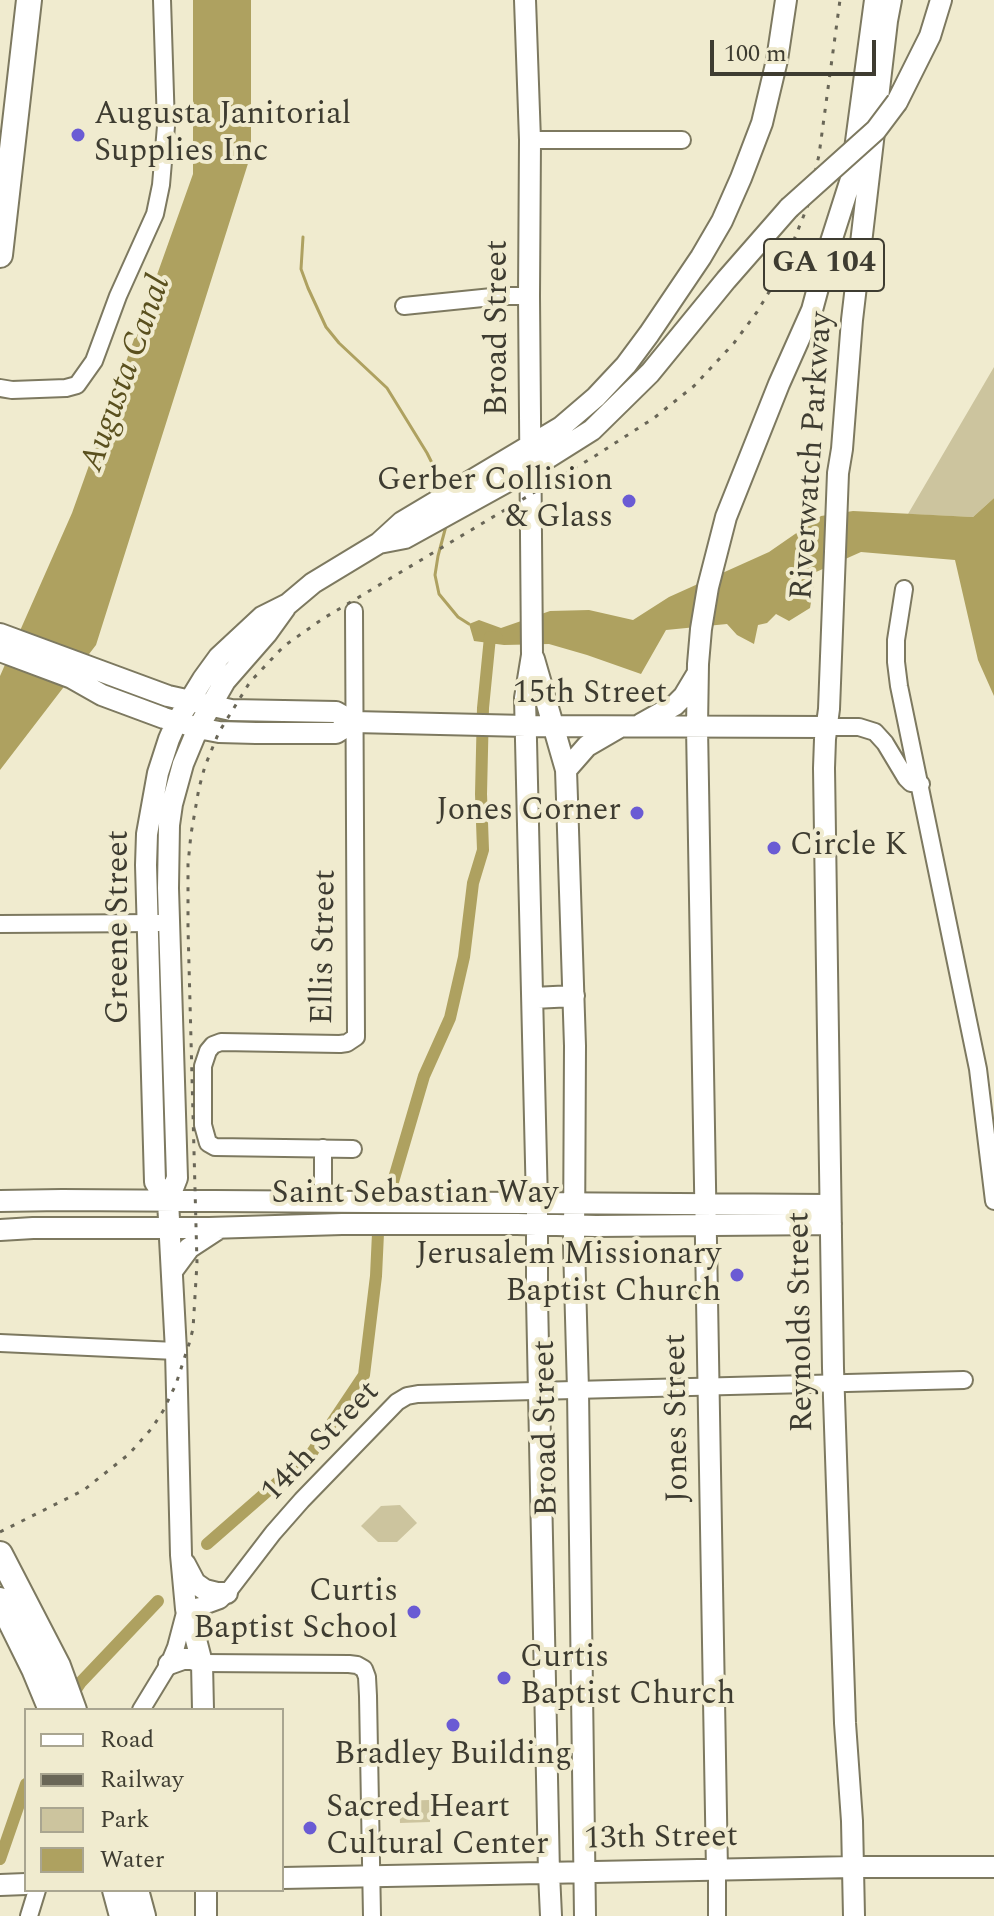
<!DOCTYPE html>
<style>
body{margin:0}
#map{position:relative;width:994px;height:1916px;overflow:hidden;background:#f0ebcf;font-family:Spectral,serif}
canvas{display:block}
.legend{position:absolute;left:24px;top:1708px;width:260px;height:184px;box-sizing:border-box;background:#f0ebcf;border:2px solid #a9a590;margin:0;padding:10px 14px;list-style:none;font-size:24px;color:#3e3c31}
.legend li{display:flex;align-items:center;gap:16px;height:40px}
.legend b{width:40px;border:2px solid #a9a590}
.scale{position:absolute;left:710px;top:40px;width:166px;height:36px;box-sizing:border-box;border:4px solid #3e3c31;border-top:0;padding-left:10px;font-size:24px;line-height:28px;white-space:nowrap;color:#3e3c31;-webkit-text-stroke:6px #f0ebcf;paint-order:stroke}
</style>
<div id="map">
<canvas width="994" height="1916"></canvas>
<ul class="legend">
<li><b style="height:10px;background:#fff"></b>Road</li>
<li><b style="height:10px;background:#696657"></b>Railway</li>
<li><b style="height:22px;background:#ccc49e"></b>Park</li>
<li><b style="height:22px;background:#aea160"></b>Water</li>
</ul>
<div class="scale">100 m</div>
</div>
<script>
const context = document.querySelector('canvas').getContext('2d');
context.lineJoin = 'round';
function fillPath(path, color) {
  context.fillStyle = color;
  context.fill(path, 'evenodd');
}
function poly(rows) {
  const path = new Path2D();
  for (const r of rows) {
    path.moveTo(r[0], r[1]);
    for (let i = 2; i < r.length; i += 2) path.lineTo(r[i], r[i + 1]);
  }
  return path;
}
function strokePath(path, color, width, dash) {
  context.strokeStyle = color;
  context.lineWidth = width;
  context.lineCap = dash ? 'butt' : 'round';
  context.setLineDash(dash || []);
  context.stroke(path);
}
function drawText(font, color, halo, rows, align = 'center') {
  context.font = font + ' Spectral,serif';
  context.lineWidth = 8;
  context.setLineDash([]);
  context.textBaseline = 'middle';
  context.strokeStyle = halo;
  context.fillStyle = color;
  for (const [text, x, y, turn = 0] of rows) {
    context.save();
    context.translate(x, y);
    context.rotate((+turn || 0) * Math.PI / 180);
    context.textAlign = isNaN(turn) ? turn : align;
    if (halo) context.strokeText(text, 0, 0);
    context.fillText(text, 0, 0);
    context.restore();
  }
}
fillPath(poly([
 [994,367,994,498,973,517,908,514],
 [400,1505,417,1523,397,1542,378,1542,361,1526,381,1506],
 [429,1800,430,1822,400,1823,399,1801]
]), '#ccc49e');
fillPath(poly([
 [193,0,251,0,251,154,96,645,0,770,0,676,72,513,193,174],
 [994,498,994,696,978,660,955,560,861,552,816,572,810,608,789,621,776,614,767,623,758,625,754,644,737,635,727,624,666,630,641,674,587,655,549,644,504,645,474,641,469,624,479,620,501,628,550,611,589,610,633,620,669,597,769,552,821,516,853,511,973,517]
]), '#aea160');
strokePath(poly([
 [303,237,301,269,308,288,326,327,339,343,387,388,427,453,444,487],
 [446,526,438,556,435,575,439,594,458,617,469,624]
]), '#aea160', 3);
strokePath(poly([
 [207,1544,286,1475,303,1466,364,1375,376,1276,378,1233,424,1076,450,1018,464,957,473,883,483,850,481,794,483,708,490,637,497,638],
 [69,1700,81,1682,158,1601],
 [0,1859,26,1784]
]), '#aea160', 12);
const minor = poly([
 [530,140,682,140],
 [404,306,502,296,529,296],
 [0,388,12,390,66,388,77,385,94,361,118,296,155,214,161,185,166,126,162,0],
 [904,589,896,640,896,662,899,686,978,1069,994,1201],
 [826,727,859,727,875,732,885,743,906,778,911,783,921,784],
 [0,924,159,923],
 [323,1148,323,1202],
 [353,1149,215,1147,208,1143,203,1125,203,1066,208,1051,213,1045,221,1042,340,1044,347,1043,356,1037,354,611],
 [0,1343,176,1351],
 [202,1663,349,1664,357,1665,364,1669,367,1677,368,1696,372,1916],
 [141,1710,169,1664,176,1647,186,1609,209,1604,220,1600,227,1593,273,1533,302,1500,397,1402,407,1396,418,1394,964,1380],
 [717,1870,717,1916],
 [29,1916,37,1890]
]);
const major = poly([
 [525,0,530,140,529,296,532,655,525,698,537,1204,537,1298,549,1873,551,1916],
 [897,102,930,36,941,0],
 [379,543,405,538,530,469,592,430,650,373,726,280,789,208],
 [0,634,168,696,231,710,336,712,354,722,526,726,826,727],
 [0,651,72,678,102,695,164,718,198,728,219,732,256,733,336,733,354,722],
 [534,659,566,770,567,799,575,1046,574,1245,578,1390,585,1916],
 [641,724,675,705,684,696,696,676],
 [566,770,587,746,618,728],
 [533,998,574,996],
 [0,1201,62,1200,830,1205],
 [168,1201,155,1182,146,865,147,834,158,773,169,739,176,723,203,679,219,657,262,617,288,604,313,583,379,543,402,522,561,427,596,397,626,365,649,334,701,257,722,221,741,178,762,123,777,60,786,0],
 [0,1230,33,1228,209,1228,342,1224,517,1224,596,1226,831,1224],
 [172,1271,189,1248,218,1229],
 [185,1564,195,1583,205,1590,217,1593,227,1593],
 [169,1664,183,1659,192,1659,202,1663],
 [203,1710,202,1663,194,1632,186,1609,181,1555,176,1351,168,1201,177,1178,168,888,169,825,172,804,183,764,198,728,225,681,267,633,285,608],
 [717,1870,697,727,698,664,701,629,708,587,726,517,779,384,812,310,828,251,851,179,875,0],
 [282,1878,854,1867,994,1867],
 [0,1885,26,1884],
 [206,1890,206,1916],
 [854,1916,852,1821,845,1723,833,1368,824,768,825,739,829,709,838,473,842,449,852,320,887,21,891,0]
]);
const highway = poly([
 [0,255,29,0],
 [0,1554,58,1666,74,1710],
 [0,1600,34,1669,51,1710],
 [115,1890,122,1916],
 [136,1890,143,1916]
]);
strokePath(minor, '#7d7960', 20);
strokePath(major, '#7d7960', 24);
strokePath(highway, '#7d7960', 28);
strokePath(minor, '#fff', 16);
strokePath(major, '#fff', 20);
strokePath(highway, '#fff', 24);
strokePath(poly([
 [0,1532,84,1490,129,1454,152,1428,163,1411,176,1384,189,1344,193,1329,197,1263,188,928,188,864,191,834,199,788,205,766,219,732,250,682,284,646,324,618,595,456,654,418,694,386,734,343,757,312,781,272,808,205,819,155,840,0]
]), '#696657', 3, [4, 8]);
const majorBridge = poly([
 [789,208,876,130,897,102]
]);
strokePath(majorBridge, '#7d7960', 24, []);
strokePath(majorBridge, '#fff', 20);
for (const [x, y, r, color] of [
 [78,135,8,"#6a5bd4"],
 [629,501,8,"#6a5bd4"],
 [637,813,8,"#6a5bd4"],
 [774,848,8,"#6a5bd4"],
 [737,1275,8,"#6a5bd4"],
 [414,1612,8,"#6a5bd4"],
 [504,1678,8,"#6a5bd4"],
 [453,1725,8,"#6a5bd4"],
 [310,1828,8,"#6a5bd4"]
]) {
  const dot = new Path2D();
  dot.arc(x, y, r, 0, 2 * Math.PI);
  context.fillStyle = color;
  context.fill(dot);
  strokePath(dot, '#f0ebcf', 3);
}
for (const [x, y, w] of [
 [824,265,120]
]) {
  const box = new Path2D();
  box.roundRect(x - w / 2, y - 26, w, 52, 6);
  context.fillStyle = '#f0ebcf';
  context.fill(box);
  strokePath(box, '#3e3c31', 2);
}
drawText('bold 30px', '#3e3c31', null, [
 ["GA 104",824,265]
]);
drawText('32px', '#3e3c31', '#f0ebcf', [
 ["Augusta Janitorial",94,117],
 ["Supplies Inc",94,154],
 ["Gerber Collision",613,483,"right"],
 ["& Glass",613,520,"right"],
 ["Jones Corner",621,813,"right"],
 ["Circle K",790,848],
 ["Jerusalem Missionary",721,1257,"right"],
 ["Baptist Church",721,1294,"right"],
 ["Curtis",398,1594,"right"],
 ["Baptist School",398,1631,"right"],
 ["Curtis",520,1660],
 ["Baptist Church",520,1697],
 ["Bradley Building",453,1757,"center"],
 ["Sacred Heart",326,1810],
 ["Cultural Center",326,1847]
], 'left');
drawText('32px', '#3e3c31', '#f0ebcf', [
 ["Broad Street",500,328,-90],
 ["Riverwatch Parkway",814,456,-86],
 ["15th Street",590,696],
 ["Greene Street",121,927,-90],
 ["Ellis Street",326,947,-89],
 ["Saint Sebastian Way",415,1196],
 ["Reynolds Street",803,1322,-91],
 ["Jones Street",679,1418,-91],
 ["Broad Street",548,1428,-91],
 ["14th Street",322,1443,-46],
 ["13th Street",661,1840,-1]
]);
drawText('italic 34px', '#5a501e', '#f0ebcf', [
 ["Augusta Canal",128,374,-70]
]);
</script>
